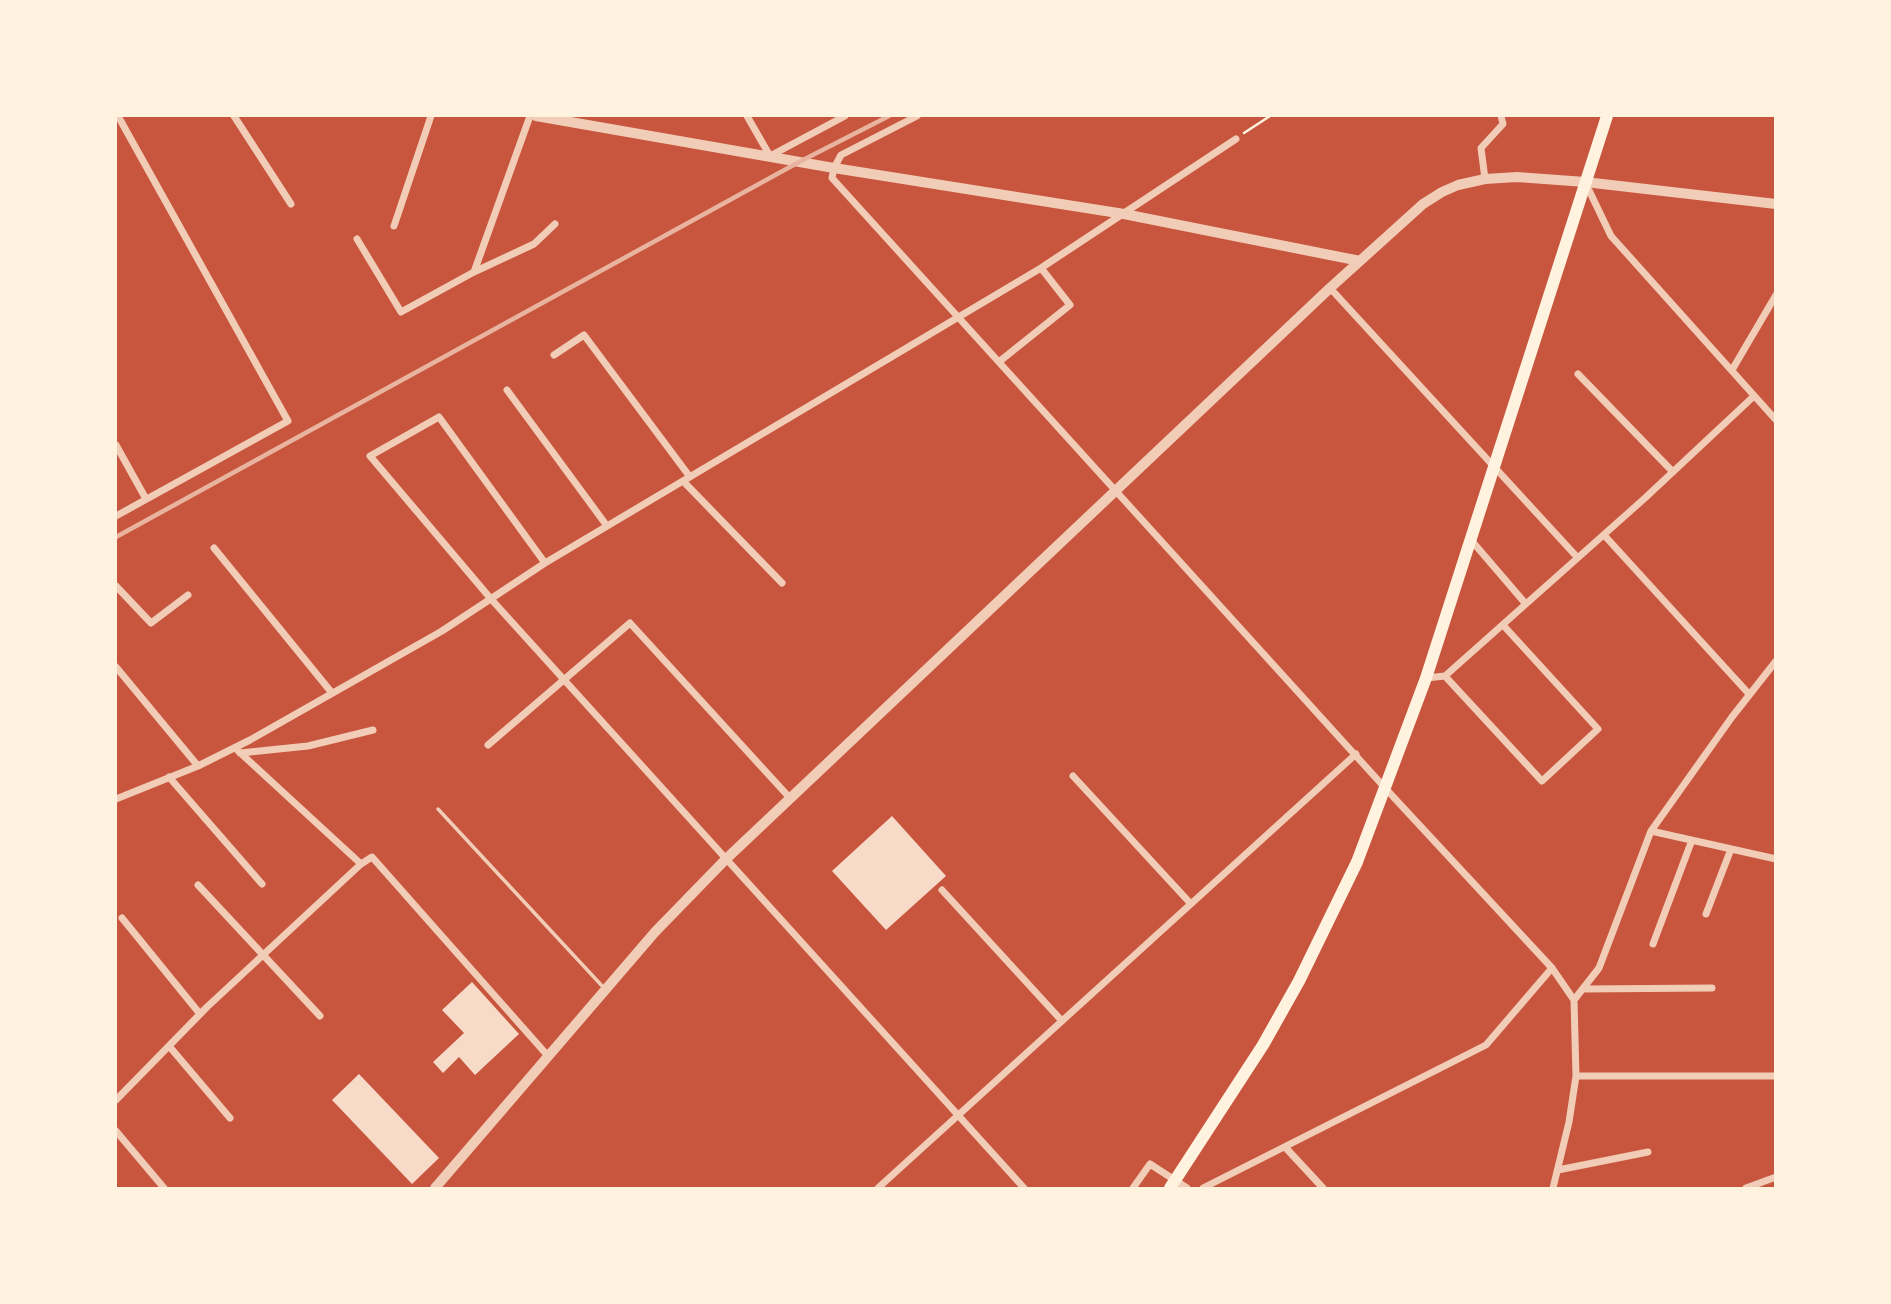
<!DOCTYPE html>
<style>
body{margin:0}
#map{position:relative;width:1891px;height:1304px;overflow:hidden;background:#c8553d;font-family:Jost,sans-serif}
canvas{display:block}
.frame{position:absolute;inset:0;border:117px solid #fff3e0;pointer-events:none}
</style>
<div id="map">
<canvas width="1891" height="1304"></canvas>
<div class="frame"></div>
</div>
<script>
const context = document.querySelector('canvas').getContext('2d');
context.lineJoin = 'round';
function fillPath(path, color) {
  context.fillStyle = color;
  context.fill(path, 'evenodd');
}
function poly(rows) {
  const path = new Path2D();
  for (const r of rows) {
    path.moveTo(r[0], r[1]);
    for (let i = 2; i < r.length; i += 2) path.lineTo(r[i], r[i + 1]);
  }
  return path;
}
function strokePath(path, color, width, dash) {
  context.strokeStyle = color;
  context.lineWidth = width;
  context.lineCap = dash ? 'butt' : 'round';
  context.setLineDash(dash || []);
  context.stroke(path);
}
fillPath(poly([
 [892,816,946,876,886,930,832,871],
 [472,982,519,1034,475,1075,459,1057,443,1073,433,1062,464,1033,442,1010],
 [359,1074,439,1158,412,1184,332,1100]
]), '#f7dbc8');
strokePath(poly([
 [1244,133,1270,116]
]), '#fff3e0', 2.5);
strokePath(poly([
 [438,809,604,988]
]), '#f1ccb7', 3.5);
strokePath(poly([
 [234,116,291,204],
 [747,116,770,156,845,116],
 [917,116,841,155,834,168,832,178,1386,789,1552,968,1574,1000,1576,1076,1569,1122,1553,1188],
 [1485,179,1481,148,1503,124,1501,116],
 [1586,184,1611,236,1776,420],
 [394,226,431,116],
 [357,239,401,312,474,272,530,116],
 [474,272,534,244,555,224],
 [1330,288,1577,557],
 [554,355,584,335,690,477],
 [1000,361,1070,305,1041,268],
 [1732,370,1776,295],
 [1578,374,1673,472],
 [507,390,607,526],
 [116,445,146,499],
 [683,481,782,583],
 [116,516,288,421,118,116],
 [1604,535,1749,694],
 [1471,540,1525,603],
 [214,548,332,693],
 [545,563,439,417,370,456,491,599,1024,1188],
 [116,586,151,623,188,595],
 [116,667,198,766],
 [1445,676,1542,781,1598,729,1503,625],
 [1426,678,1445,676,1645,498,1754,396],
 [488,745,630,623,789,797],
 [235,748,361,864],
 [240,753,308,746,373,730],
 [1073,776,1191,904],
 [169,777,262,884],
 [116,799,198,766,250,740,442,631,545,563,1041,268,1236,139],
 [1651,831,1776,859],
 [198,885,320,1016],
 [942,890,1062,1021],
 [1706,914,1731,849],
 [122,918,200,1014],
 [1653,944,1692,840],
 [1583,989,1712,988],
 [1574,1000,1599,968,1651,831,1732,717,1776,661],
 [169,1046,230,1118],
 [1576,1076,1776,1076],
 [116,1100,207,1007,361,864,372,857,548,1056],
 [116,1131,164,1188],
 [1285,1147,1323,1188],
 [1558,1170,1648,1152],
 [878,1188,1356,754],
 [1133,1188,1150,1164,1187,1188],
 [1203,1188,1486,1045,1552,968],
 [1746,1188,1776,1177]
]), '#f1ccb7', 7);
strokePath(poly([
 [536,116,834,168,1124,214,1360,261],
 [435,1188,655,932,725,860,1330,288,1423,204,1442,192,1458,185,1485,179,1517,177,1585,182,1776,204]
]), '#f1ccb7', 10);
strokePath(poly([
 [1170,1188,1263,1045,1299,981,1357,862,1426,678,1607,116]
]), '#fff3e0', 12);
strokePath(poly([
 [116,537,799,162,889,116]
]), '#e9b49f', 4.5);
</script>
